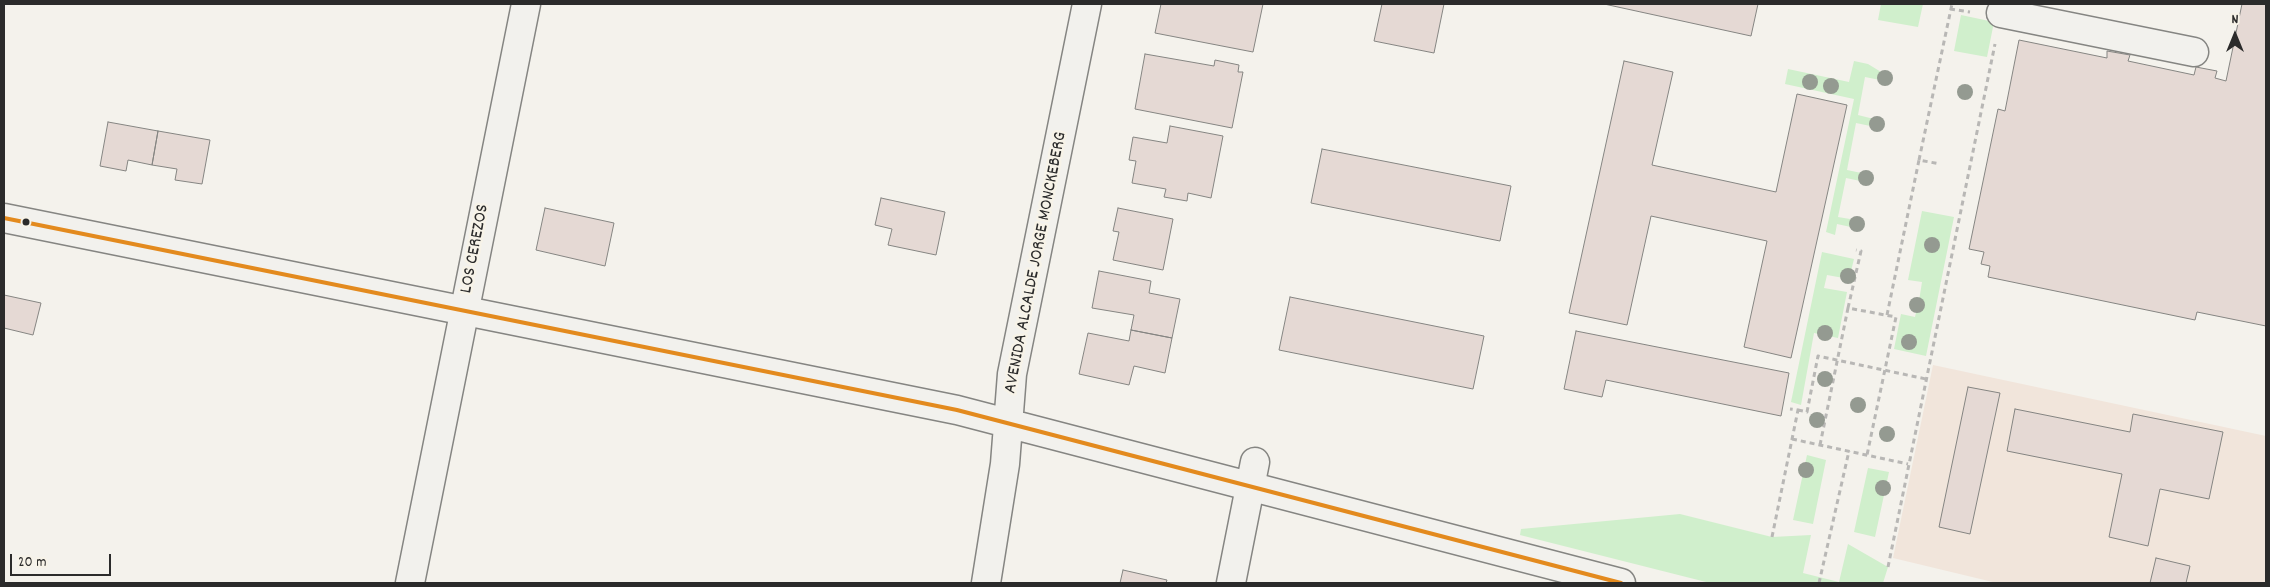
<!DOCTYPE html>
<style>
body{margin:0}
#map{position:relative;width:2270px;height:587px;overflow:hidden;background:#f4f2ec;font-family:Dekko,sans-serif}
canvas{display:block}
.frame{position:absolute;inset:0;border:5px solid #2b2b2b;pointer-events:none}
.north{position:absolute;left:2210px;top:10px;width:50px;height:50px;-webkit-text-stroke:4px #f7f3e8;paint-order:stroke;rotate:0deg;font-size:14px;font-weight:700;line-height:20px;text-align:center;color:#2b2b2b}
.north::after{content:'';display:block;margin:auto;width:18px;height:22px;background:#2b2b2b;clip-path:polygon(50% 0,100% 100%,50% 72%,0 100%)}
.scale{position:absolute;left:10px;top:554px;width:101px;height:22px;box-sizing:border-box;border:2px solid #2b2b2b;border-top:0;padding-left:6px;font-size:15px;line-height:18px;white-space:nowrap;color:#2b2b2b;-webkit-text-stroke:4px #f7f3e8;paint-order:stroke}
</style>
<div id="map">
<canvas width="2270" height="587"></canvas>
<div class="frame"></div>
<div class="north">N</div>
<div class="scale">20 m</div>
</div>
<script>
const context = document.querySelector('canvas').getContext('2d');
context.lineJoin = 'round';
function fillPath(path, color) {
  context.fillStyle = color;
  context.fill(path, 'evenodd');
}
function poly(rows) {
  const path = new Path2D();
  for (const r of rows) {
    path.moveTo(r[0], r[1]);
    for (let i = 2; i < r.length; i += 2) path.lineTo(r[i], r[i + 1]);
  }
  return path;
}
function strokePath(path, color, width, dash) {
  context.strokeStyle = color;
  context.lineWidth = width;
  context.lineCap = dash ? 'butt' : 'round';
  context.setLineDash(dash || []);
  context.stroke(path);
}
function drawText(font, color, halo, rows, align = 'center') {
  context.font = font + ' Dekko,sans-serif';
  context.lineWidth = 5;
  context.setLineDash([]);
  context.textBaseline = 'middle';
  context.strokeStyle = halo;
  context.fillStyle = color;
  for (const [text, x, y, turn = 0] of rows) {
    context.save();
    context.translate(x, y);
    context.rotate((+turn || 0) * Math.PI / 180);
    context.textAlign = isNaN(turn) ? turn : align;
    if (halo) context.strokeText(text, 0, 0);
    context.fillText(text, 0, 0);
    context.restore();
  }
}
fillPath(poly([
 [1933,365,2266,436,2266,583,1997,583,1893,558]
]), '#f1e5db');
fillPath(poly([
 [1881,4,1923,4,1918,27,1878,20],
 [1961,15,1994,22,1987,57,1954,51],
 [1854,61,1868,64,1891,78,1890,82,1865,77,1858,115,1882,121,1880,128,1856,123,1847,170,1871,175,1870,183,1846,178,1838,217,1862,221,1860,229,1837,224,1835,235,1826,232,1854,99,1785,84,1788,69,1849,82],
 [1922,211,1954,217,1926,356,1894,349,1901,314,1915,317,1917,308,1913,307,1915,300,1919,301,1922,282,1908,280],
 [1822,252,1854,259,1849,279,1827,275,1824,288,1847,292,1838,338,1814,333,1801,405,1791,402],
 [1807,455,1826,460,1813,524,1793,520],
 [1868,468,1889,472,1875,537,1854,532],
 [1680,514,1772,537,1811,535,1803,573,1839,582,1848,544,1888,567,1883,583,1710,583,1520,535,1521,529]
]), '#d0efcc');
const building = poly([
 [1161,4,1263,4,1253,52,1155,33,1161,4],
 [1382,4,1444,4,1434,53,1374,41,1382,4],
 [1604,4,1758,4,1751,36,1604,4],
 [2242,4,2266,4,2266,326,2197,312,2195,320,1988,277,1990,266,1981,264,1984,252,1969,249,1998,109,2005,111,2019,40,2107,58,2107,51,2130,55,2128,61,2194,75,2196,67,2217,71,2215,78,2226,81,2242,4],
 [1145,54,1214,66,1215,60,1239,65,1238,72,1243,72,1232,128,1135,109,1145,54],
 [1624,61,1673,72,1652,165,1776,192,1797,94,1847,105,1791,358,1744,347,1767,241,1651,216,1627,325,1569,313,1624,61],
 [108,122,158,131,152,165,128,160,126,171,100,166,108,122],
 [1170,126,1223,136,1211,198,1188,193,1187,201,1164,197,1166,189,1132,183,1136,161,1129,160,1133,137,1167,143,1170,126],
 [158,131,210,140,202,184,175,180,177,169,152,165,158,131],
 [1322,149,1511,186,1500,241,1311,203,1322,149],
 [881,198,945,212,936,255,888,245,892,229,875,225,881,198],
 [545,208,614,223,605,266,536,250,545,208],
 [1118,208,1173,219,1163,270,1113,260,1119,232,1113,231,1118,208],
 [1099,271,1151,281,1149,293,1180,299,1172,338,1131,330,1134,315,1092,308,1099,271],
 [4,295,41,303,33,335,4,328,4,295],
 [1290,297,1484,336,1473,389,1279,350,1290,297],
 [1131,330,1172,338,1165,373,1134,366,1129,385,1079,374,1088,333,1129,341,1131,330],
 [1576,331,1789,373,1781,416,1606,380,1602,397,1564,389,1576,331],
 [1968,387,2000,393,1970,534,1939,527,1968,387],
 [2015,409,2130,432,2133,414,2223,432,2209,499,2160,489,2148,546,2109,537,2122,474,2007,451,2015,409],
 [2156,558,2190,566,2186,583,2150,583,2156,558],
 [1123,570,1167,580,1166,583,1120,583,1123,570]
]);
fillPath(building, '#e5d9d4');
strokePath(building, '#858582', 1);
const minor = poly([
 [2001,13,2194,52],
 [410,583,526,4],
 [1231,583,1255,462]
]);
const major = poly([
 [4,218,957,410,1621,583],
 [986,583,1005,464,1012,374,1087,4]
]);
strokePath(minor, '#858582', 31);
strokePath(major, '#858582', 31);
strokePath(poly([
 [1950,9,1970,12],
 [1919,160,1952,4],
 [1848,308,1861,251,1856,250],
 [1887,315,1919,160,1940,164],
 [1798,410,1807,412,1818,356,1926,379],
 [1792,439,1908,464],
 [1820,445,1848,308,1896,317,1867,455],
 [1772,537,1798,410,1790,409],
 [1888,567,1995,44],
 [1819,583,1849,451]
]), '#b8b7b5', 3, [5, 4]);
strokePath(minor, '#f2f1ed', 28);
strokePath(major, '#f2f1ed', 28);
strokePath(poly([
 [4,218,957,410,1621,583]
]), '#e38a1e', 4);
context.fillStyle = '#949a91';
for (const [x, y] of [
 [1885,78],
 [1810,82],
 [1831,86],
 [1965,92],
 [1877,124],
 [1866,178],
 [1857,224],
 [1932,245],
 [1848,276],
 [1917,305],
 [1825,333],
 [1909,342],
 [1825,379],
 [1858,405],
 [1817,420],
 [1887,434],
 [1806,470],
 [1883,488]
]) {
  context.beginPath();
  context.arc(x, y, 8, 0, 2 * Math.PI);
  context.fill();
}
for (const [x, y, r, color] of [
 [26,222,4.5,"#2b2b2b"]
]) {
  const dot = new Path2D();
  dot.arc(x, y, r, 0, 2 * Math.PI);
  context.fillStyle = color;
  context.fill(dot);
  strokePath(dot, '#f7f3e8', 2);
}
drawText('18px', '#2b2b2b', '#f7f3e8', [
 ["LOS CEREZOS",476,249,-79],
 ["AVENIDA ALCALDE JORGE MONCKEBERG",1037,263,-79]
]);
</script>
